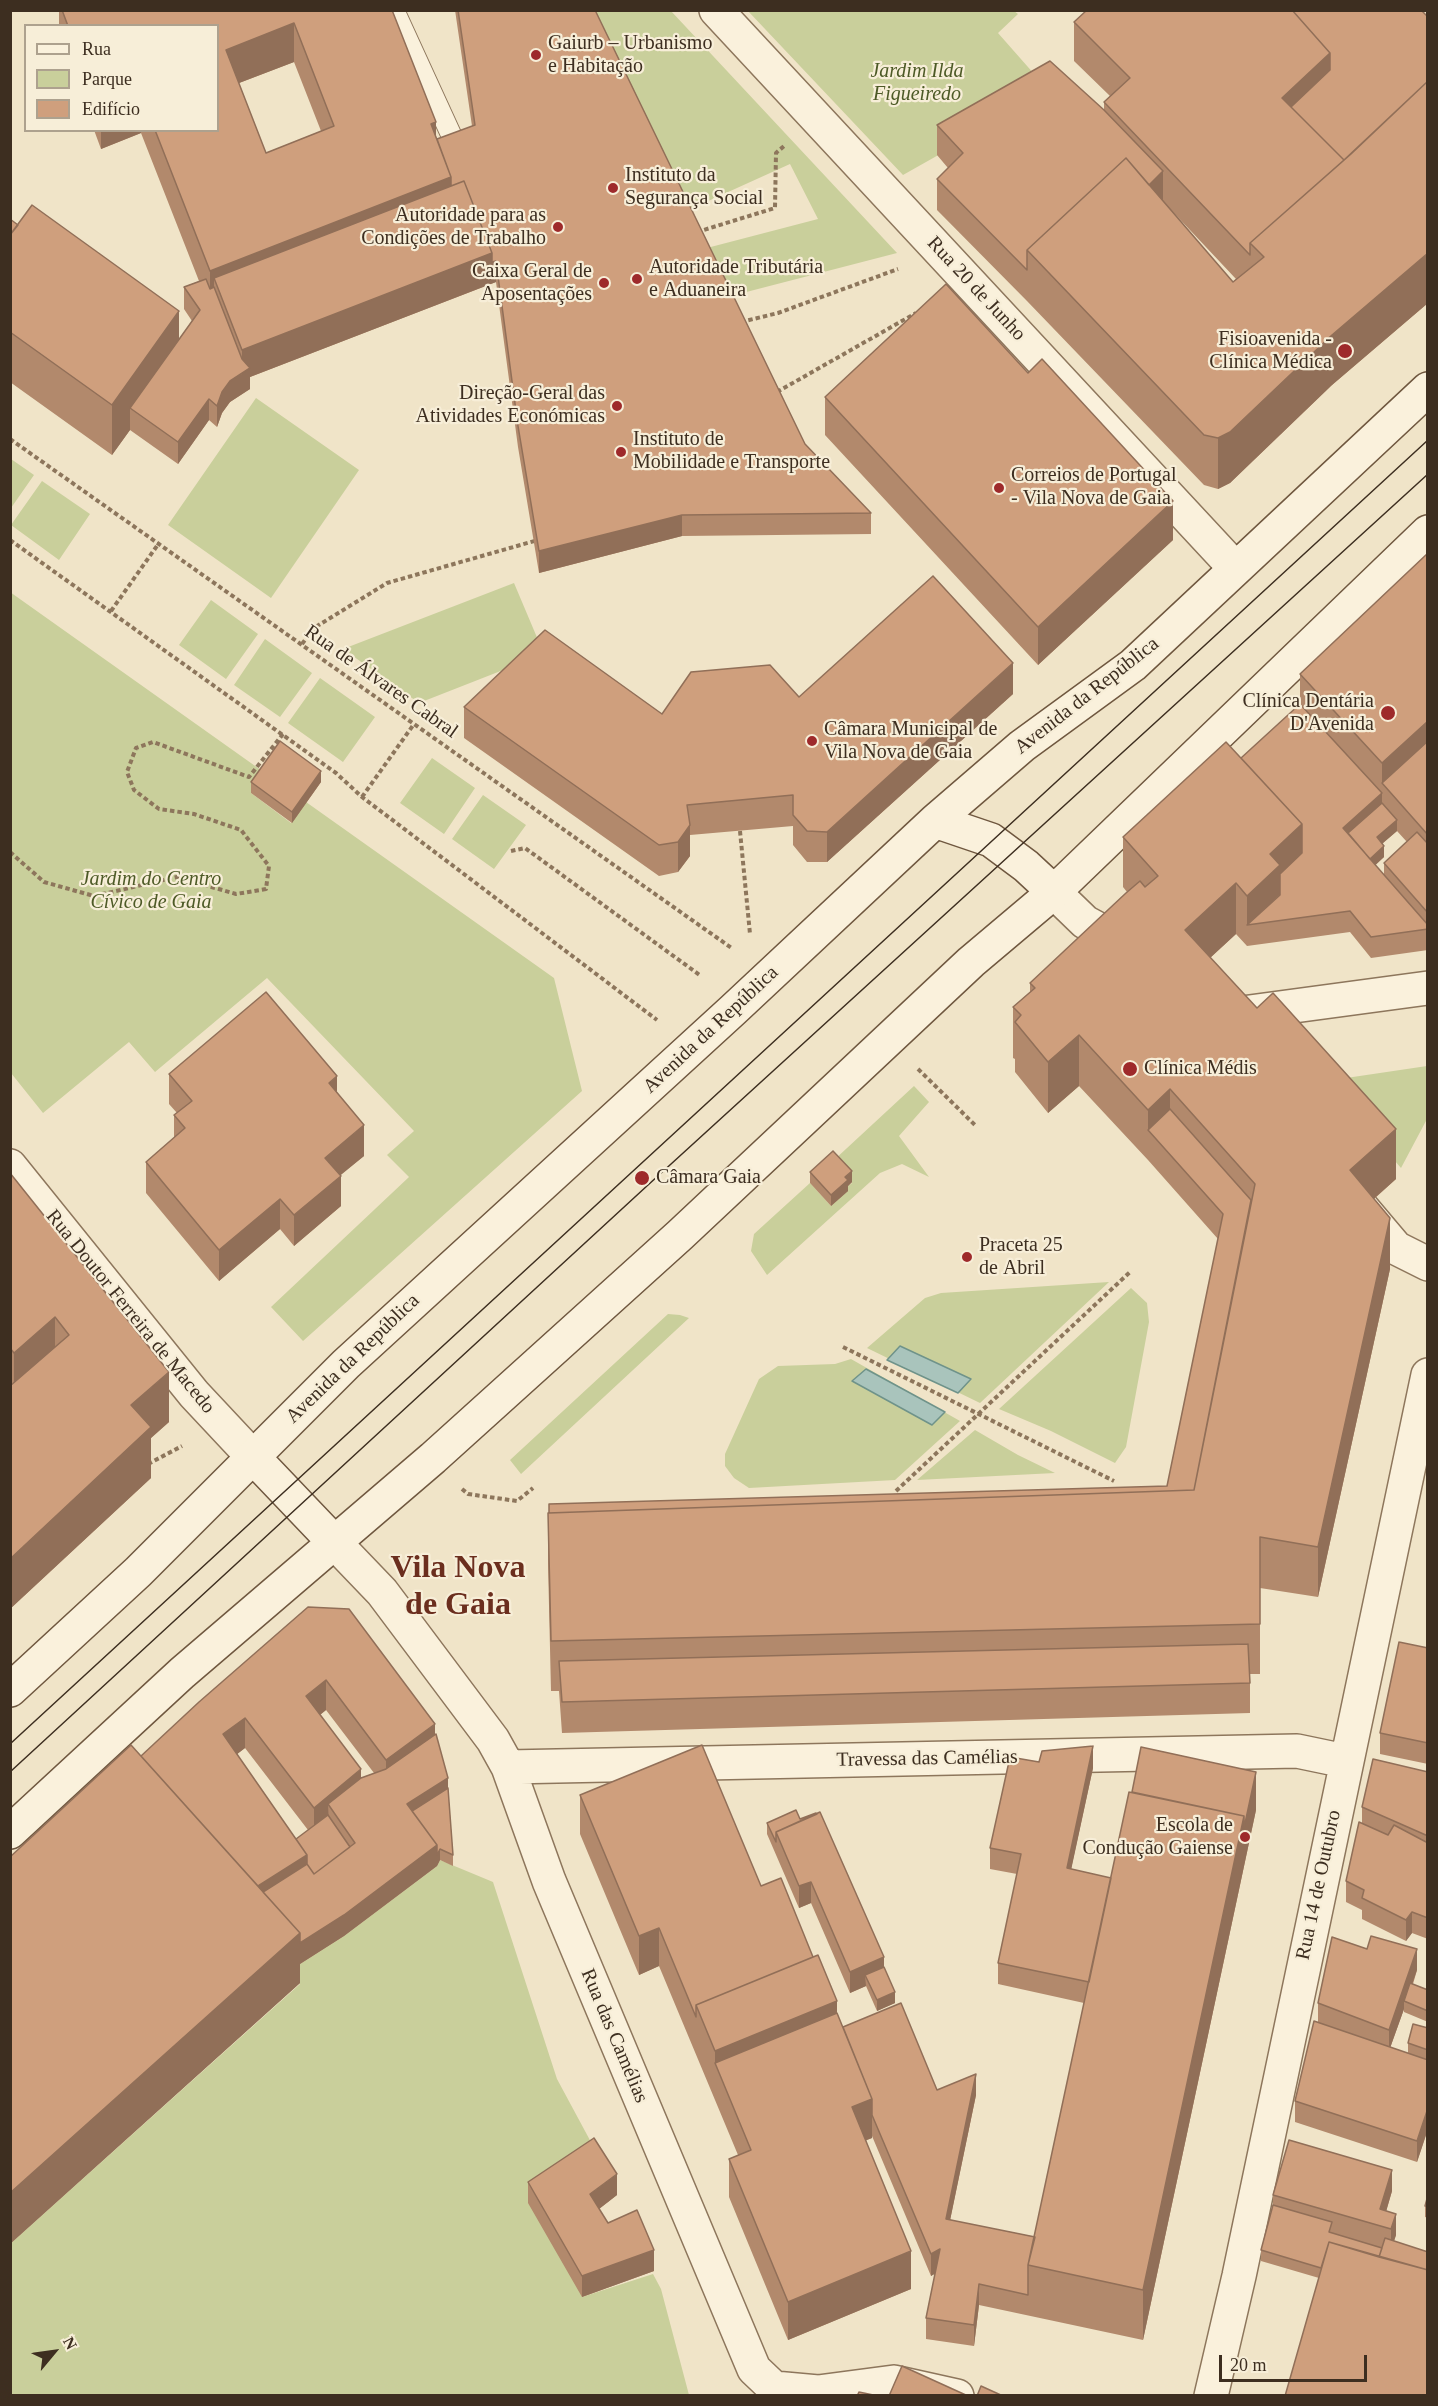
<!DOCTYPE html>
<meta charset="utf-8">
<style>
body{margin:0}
#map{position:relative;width:1438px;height:2406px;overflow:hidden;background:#f0e4c8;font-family:Georgia,serif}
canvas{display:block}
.frame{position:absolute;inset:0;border:12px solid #3d2e20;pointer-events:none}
.legend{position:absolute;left:24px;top:24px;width:195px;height:108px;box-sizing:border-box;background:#f7eed8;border:2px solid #ada18e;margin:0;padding:8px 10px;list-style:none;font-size:18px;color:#3d2e20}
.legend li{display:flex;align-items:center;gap:12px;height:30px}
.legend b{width:30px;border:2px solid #ada18e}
.north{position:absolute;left:24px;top:2322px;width:60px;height:60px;-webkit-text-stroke:4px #f7eed8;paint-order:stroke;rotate:61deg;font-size:16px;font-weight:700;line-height:24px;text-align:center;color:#3d2e20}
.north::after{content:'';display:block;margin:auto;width:21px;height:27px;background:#3d2e20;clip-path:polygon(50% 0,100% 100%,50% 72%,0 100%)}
.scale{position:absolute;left:1219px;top:2355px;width:148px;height:27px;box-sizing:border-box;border:3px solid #3d2e20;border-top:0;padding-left:8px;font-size:18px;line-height:21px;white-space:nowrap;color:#3d2e20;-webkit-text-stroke:4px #f7eed8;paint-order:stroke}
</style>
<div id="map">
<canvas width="1438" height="2406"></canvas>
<div class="frame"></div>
<ul class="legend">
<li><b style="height:8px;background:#faf1dc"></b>Rua</li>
<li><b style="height:16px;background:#c9cf9b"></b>Parque</li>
<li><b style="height:16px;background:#cf9f7d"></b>Edifício</li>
</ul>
<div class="north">N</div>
<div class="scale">20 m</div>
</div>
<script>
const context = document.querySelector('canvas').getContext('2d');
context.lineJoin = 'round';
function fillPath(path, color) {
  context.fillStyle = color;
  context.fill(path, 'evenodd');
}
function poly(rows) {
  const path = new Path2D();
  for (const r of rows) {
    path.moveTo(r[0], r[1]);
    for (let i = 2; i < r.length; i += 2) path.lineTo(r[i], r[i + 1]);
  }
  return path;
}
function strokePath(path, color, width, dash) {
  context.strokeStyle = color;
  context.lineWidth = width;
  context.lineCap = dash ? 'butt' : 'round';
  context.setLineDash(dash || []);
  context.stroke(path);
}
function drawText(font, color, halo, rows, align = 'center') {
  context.font = font + ' Georgia,serif';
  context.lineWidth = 4.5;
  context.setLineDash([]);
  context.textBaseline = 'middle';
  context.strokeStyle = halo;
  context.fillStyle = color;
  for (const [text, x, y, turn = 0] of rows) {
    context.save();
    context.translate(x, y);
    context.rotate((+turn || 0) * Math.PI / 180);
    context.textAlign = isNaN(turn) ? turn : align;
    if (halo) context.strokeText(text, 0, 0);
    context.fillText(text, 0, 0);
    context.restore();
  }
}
fillPath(poly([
 [587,11,671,11,897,253,727,297,703,249,818,219,790,164,684,212],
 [748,11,1014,11,1018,14,998,33,1050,92,903,175],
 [256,398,359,470,271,598,168,525],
 [11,459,34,475,11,508],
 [42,481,90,514,59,560,11,525],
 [514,583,544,654,419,703,343,649],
 [10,592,265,773,251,793,291,823,306,802,554,978,582,1091,303,1341,271,1307,409,1177,387,1155,414,1131,267,978,155,1072,129,1042,43,1113,11,1073],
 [211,600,258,634,226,679,179,645],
 [265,639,312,673,280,717,234,685],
 [320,678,375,717,343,762,288,723],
 [432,758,475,788,444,834,400,803],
 [483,795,526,825,494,869,452,839],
 [1427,1066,1427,1119,1401,1168,1326,1081],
 [914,1086,929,1102,899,1136,929,1177,902,1164,880,1173,767,1275,751,1251,754,1234,810,1183,831,1206,847,1191,845,1188,852,1183,833,1161],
 [1109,1282,980,1403,867,1348,925,1298,941,1293],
 [1131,1288,1147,1303,1149,1322,1126,1447,1115,1463,1051,1431,999,1409],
 [668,1314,680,1315,689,1318,521,1474,510,1460],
 [851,1359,960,1421,895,1480,749,1488,734,1478,725,1466,725,1454,759,1379,778,1366,835,1364],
 [975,1430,1018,1455,1055,1473,917,1480],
 [440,1860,493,1882,557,2079,599,2157,582,2297,653,2274,661,2289,689,2395,11,2395,10,2244,300,1984,289,1971,344,1936,437,1866]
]), '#c9cf9b');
const water = poly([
 [900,1346,971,1379,958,1393,887,1360,900,1346],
 [866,1369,945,1412,932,1425,852,1381,866,1369]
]);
fillPath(water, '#a9c4bc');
strokePath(water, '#6f938a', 1.5);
const service = poly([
 [394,10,454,141]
]);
const minor = poly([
 [716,10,1235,568],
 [1054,892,1085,922,1126,944],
 [1242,1013,1428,988],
 [10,1166,194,1394,253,1457],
 [1363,1209,1396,1248,1428,1264],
 [335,1543,382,1592,493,1740,508,1767,549,1881,754,2369,774,2388,818,2392,894,2382,957,2396],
 [508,1767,1297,1751,1345,1761],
 [1211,2396,1239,2276,1428,1375]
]);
const secondary = poly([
 [935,821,991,840,1026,866,1054,892],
 [253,1457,335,1543],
 [10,1690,138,1572,346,1364,733,1010,935,821,1022,746,1133,665,1428,389],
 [10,1832,182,1673,433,1458,680,1235,971,962,1054,892,1428,532]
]);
strokePath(service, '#8d765c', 22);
strokePath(minor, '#8d765c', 36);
strokePath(secondary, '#6f573f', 36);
strokePath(poly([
 [697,232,775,208,776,153,784,146],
 [741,322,778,313,898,269],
 [777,392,916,313],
 [10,439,733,949],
 [10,540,336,773,362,797,657,1020],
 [111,611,159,543],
 [302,644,314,628,387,583,538,540],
 [362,797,414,724],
 [740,831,750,934],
 [511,851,525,848,701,976],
 [10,852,44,882,94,896,177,877,236,894,266,889,269,866,241,830,194,814,159,809,134,790,127,772,136,748,153,742,249,777,283,734],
 [918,1069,975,1125],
 [843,1347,1114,1481],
 [148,1464,182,1446],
 [462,1489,468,1494,517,1501,533,1488],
 [896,1491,1130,1272]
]), '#8d765c', 4, [4.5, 3]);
strokePath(service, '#faf1dc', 20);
strokePath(minor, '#faf1dc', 33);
strokePath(secondary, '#faf1dc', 33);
strokePath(poly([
 [10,1744,1428,440],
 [10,1772,648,1185,1428,474]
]), '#3d2e20', 1.5);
fillPath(poly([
 [59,10,392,10,437,139,472,126,455,10,595,10,805,444,871,513,871,534,682,536,539,573,518,447,496,282,250,377,250,389,230,402,222,413,217,427,209,420,178,464,130,430,112,455,10,382,10,219,179,339,192,321,184,309,184,287,199,281,141,133,101,149,94,130,218,130,218,26,59,26],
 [294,62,321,131,266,153,239,83],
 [1428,17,1428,303,1332,385,1230,483,1218,489,1204,485,1027,301,937,210,937,179,948,168,937,155,937,125,1104,110,1104,102,1110,96,1074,61,1074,22],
 [1173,212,1236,279,1233,282],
 [825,397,1173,540,1038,665,825,435],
 [1428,553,1428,950,1371,958,1350,932,1247,946,1236,934,1210,958,1396,1179,1374,1199,1390,1269,1318,1597,1260,1588,1260,1674,1250,1674,1250,1713,562,1733,559,1691,551,1691,548,1563,548,1513,1167,1486,1218,1239,1148,1160,1079,1086,1048,1113,1015,1072,1015,1059,1013,1058,1013,1007,1030,992,1030,983,1127,892,1123,887,1123,837,1241,758,1300,704,1300,674],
 [1397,831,1407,842,1384,863,1384,875,1375,865,1384,857,1382,844],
 [1013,694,827,862,807,862,793,845,793,826,690,835,690,856,678,872,659,876,464,738,464,707,662,714,799,697],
 [251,782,321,782,292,823,251,793],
 [169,1074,337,1092,364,1156,340,1175,341,1206,294,1246,280,1229,219,1281,146,1193,146,1162,174,1138,174,1115,177,1113,169,1104],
 [810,1172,852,1182,848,1186,848,1191,831,1206,810,1183],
 [10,1173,169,1422,151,1438,151,1478,10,1609],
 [308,1607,435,1734,448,1788,453,1855,453,1866,440,1860,437,1866,344,1936,300,1964,300,1983,10,2244,10,1857,141,1756],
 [326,1710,374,1773,361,1778,320,1715],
 [245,1748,308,1830,296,1839,237,1754],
 [1428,1648,1428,1764,1380,1754,1380,1733],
 [1039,1762,1093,1768,1071,1869,1111,1878,1256,1810,1143,2340,979,2305,974,2346,926,2339,926,2318,935,2273,931,2276,872,2136,872,2138,866,2140,911,2289,788,2340,729,2197,729,2159,738,2155,659,1966,639,1975,580,1834,580,1795,761,1886,837,2013,843,2027,937,2090,976,2095,950,2220,1035,2237,1084,2003,998,1984,998,1963,1017,1874,990,1869,990,1848],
 [1428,1772,1428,1939,1412,1933,1406,1941,1362,1919,1362,1910,1346,1902,1346,1881,1362,1823,1362,1807],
 [800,1819,884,1967,895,2003,877,2011,866,1986,850,1993,811,1903,799,1908,767,1834,767,1823],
 [1417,1970,1413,1984,1428,1990,1428,2022,1404,2012,1404,2009,1390,2048,1408,2053,1408,2043,1428,2028,1428,2129,1417,2162,1295,2122,1295,2101,1318,2022,1318,2003],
 [528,2182,617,2195,599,2209,608,2223,654,2271,582,2297,528,2203],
 [1392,2191,1386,2211,1396,2235,1394,2241,1428,2252,1319,2278,1261,2261,1261,2250,1273,2205,1273,2195],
 [1428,2195,1428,2218,1425,2217,1425,2206]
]), '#b2896c');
fillPath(poly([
 [294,23,294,62,226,88,226,50],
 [1330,53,1330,91,1293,126,1282,98],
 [436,122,436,153,431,124],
 [101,130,141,130,141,133,101,149],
 [1163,171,1163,202,1139,194],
 [451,177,451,195,214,278,214,308,210,310,210,271],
 [492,253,496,261,496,282,250,377,250,389,230,402,222,413,217,427,217,406,222,392,230,381,242,374,242,350],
 [1428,253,1428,303,1332,385,1230,483,1218,489,1218,438,1332,335],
 [179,311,179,361,130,408,130,430,112,455,112,405],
 [209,399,209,420,178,464,178,442],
 [1173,501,1173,540,1038,665,1038,627],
 [682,515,682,536,539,573,539,551],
 [1013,663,1013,694,827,862,827,832],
 [1428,721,1428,771,1382,783,1382,763],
 [321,771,321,782,292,823,292,812],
 [1382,793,1382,814,1348,844,1343,828],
 [1397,820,1397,831,1377,848,1377,837],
 [1302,824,1302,874,1247,925,1247,896,1270,854],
 [690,825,690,856,678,872,678,842],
 [1384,846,1384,857,1365,875,1365,864],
 [1236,883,1236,934,1185,981,1185,930],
 [1079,1035,1079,1086,1048,1113,1048,1062],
 [337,1076,337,1107,329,1083],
 [1170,1089,1170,1140,1148,1130,1148,1110],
 [364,1125,364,1156,325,1188,325,1158],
 [1396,1129,1396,1179,1350,1220,1350,1170],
 [852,1171,852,1182,848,1186,848,1191,831,1206,831,1195,845,1177],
 [341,1176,341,1206,294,1246,294,1215],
 [280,1199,280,1229,219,1281,219,1250],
 [1390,1218,1390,1269,1318,1597,1318,1547],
 [55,1317,55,1367,14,1403,14,1353],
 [169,1372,169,1422,151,1438,151,1478,10,1609,10,1559,131,1405],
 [326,1680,326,1710,306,1726,306,1696],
 [245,1718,245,1748,223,1765,223,1734],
 [435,1724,435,1755,386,1790,386,1760],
 [1093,1746,1093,1768,1067,1889,1067,1868],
 [361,1769,361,1799,328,1804,329,1826,314,1838,314,1808],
 [1256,1772,1256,1810,1143,2340,1143,2290,1244,1816],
 [448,1778,448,1799,407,1815,407,1804],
 [437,1845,440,1849,440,1860,437,1866,344,1936,300,1964,300,1983,10,2244,10,2193,300,1933],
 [307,1855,307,1885,259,1916,246,1893],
 [811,1882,811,1903,799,1908,799,1886],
 [1412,1912,1412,1933,1406,1941,1406,1920],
 [659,1928,659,1966,639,1975,639,1936],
 [1417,1949,1417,1970,1406,2002,1404,2001,1404,2009,1389,2051,1389,2030],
 [884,1957,884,1978,865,1975,866,1986,850,1993,850,1972],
 [895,1992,895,2003,877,2011,877,2000],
 [837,2001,837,2051,715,2063,715,2051],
 [976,2074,976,2095,946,2240,946,2219],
 [872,2099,872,2138,852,2146,852,2107],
 [1428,2108,1428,2129,1417,2162,1417,2141],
 [1392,2170,1392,2191,1382,2226,1380,2209],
 [617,2174,617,2195,590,2216,590,2194],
 [1396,2214,1396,2235,1391,2250,1391,2229],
 [940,2249,940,2271,931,2276,931,2254],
 [654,2250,654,2271,582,2297,582,2276],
 [911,2251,911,2289,788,2340,788,2302],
 [979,2284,979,2305,974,2346,974,2325]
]), '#916f58');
const building = poly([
 [62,10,392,10,436,122,431,124,451,177,210,271,155,130,218,130,218,26,68,26,62,10],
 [294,23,334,126,266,153,226,50,294,23],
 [458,10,595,10,805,444,871,513,682,515,539,551,518,426,496,261,492,262,492,253,464,181,451,186,451,177,437,139,475,125,458,10],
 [1087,10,1292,10,1330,53,1282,98,1344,160,1250,243,1250,255,1104,102,1130,78,1074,22,1087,10],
 [1292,10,1421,10,1428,17,1428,81,1344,160,1291,107,1330,70,1330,53,1292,10],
 [1050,61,1104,110,1163,171,1149,185,1126,158,1027,250,1027,270,937,179,963,153,937,125,1050,61],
 [1428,81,1428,253,1332,335,1230,432,1218,438,1204,435,1027,250,1126,158,1233,282,1264,257,1250,243,1351,154,1428,81],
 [464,181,492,253,242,350,214,278,464,181],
 [32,205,179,311,112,405,10,332,10,235,32,205],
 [10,219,18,225,10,235,10,219],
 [206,279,210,289,214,287,242,359,250,368,230,381,222,392,217,406,209,399,178,442,130,408,200,310,184,287,206,279],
 [946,284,1028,373,1042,359,1173,501,1038,627,825,397,946,284],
 [1428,553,1428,721,1382,763,1300,674,1428,553],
 [933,576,1013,663,827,832,807,831,793,815,793,795,687,805,690,825,678,842,659,845,464,707,545,630,662,714,691,672,770,665,799,697,933,576],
 [1300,704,1382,793,1343,828,1428,925,1428,929,1371,937,1350,911,1247,925,1280,895,1280,874,1302,853,1302,824,1241,758,1300,704],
 [280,741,321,771,292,812,251,782,280,741],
 [1428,741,1428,835,1382,783,1428,741],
 [1226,742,1302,824,1270,854,1280,865,1247,896,1236,883,1185,930,1257,1008,1273,993,1396,1129,1350,1170,1390,1218,1318,1547,1260,1537,1260,1624,551,1641,548,1513,1194,1490,1255,1184,1170,1089,1148,1110,1079,1035,1048,1062,1015,1022,1021,1015,1013,1007,1035,988,1030,983,1126,893,1140,881,1145,887,1158,876,1123,837,1226,742],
 [1382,803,1397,820,1377,837,1384,846,1370,859,1348,833,1382,803],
 [1417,832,1428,844,1428,913,1384,863,1417,832],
 [266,992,337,1076,329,1083,364,1125,325,1158,341,1176,294,1215,280,1199,219,1250,146,1162,185,1128,174,1115,192,1101,169,1074,266,992],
 [1170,1109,1251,1200,1194,1490,549,1513,549,1504,1167,1486,1223,1214,1148,1130,1170,1109],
 [833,1151,852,1171,845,1177,848,1180,831,1195,810,1172,833,1151],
 [10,1173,169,1372,131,1405,151,1427,10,1559,10,1386,69,1335,55,1317,14,1353,10,1348,10,1173],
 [308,1607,349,1609,435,1724,386,1760,326,1680,306,1696,361,1769,314,1808,245,1718,223,1734,307,1855,258,1886,141,1756,199,1702,308,1607],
 [1399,1642,1428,1648,1428,1743,1380,1733,1399,1642],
 [1248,1644,1250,1683,562,1702,559,1661,1248,1644],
 [436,1734,448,1778,407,1804,437,1845,344,1915,300,1943,300,1933,263,1892,307,1864,314,1874,355,1843,328,1804,361,1778,386,1769,436,1734],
 [131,1745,300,1933,10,2193,10,1857,131,1745],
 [702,1745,761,1886,781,1878,813,1957,696,2005,696,2017,659,1928,639,1936,580,1795,702,1745],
 [1093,1746,1067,1868,1111,1878,1089,1982,998,1963,1021,1854,990,1848,1010,1757,1039,1762,1042,1751,1093,1746],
 [1141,1747,1256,1772,1244,1828,1244,1816,1132,1792,1141,1747],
 [1373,1759,1428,1772,1428,1836,1362,1807,1373,1759],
 [448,1788,453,1855,440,1849,437,1855,437,1845,412,1811,448,1788],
 [1129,1792,1244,1816,1143,2290,1028,2265,1129,1792],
 [796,1810,800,1819,816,1813,817,1814,776,1832,776,1842,767,1823,796,1810],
 [820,1812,884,1957,850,1972,811,1882,799,1886,776,1832,820,1812],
 [328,1815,350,1847,314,1874,307,1864,307,1855,296,1839,328,1815],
 [1359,1822,1388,1835,1394,1825,1428,1843,1428,1918,1412,1912,1406,1920,1362,1898,1364,1890,1346,1881,1359,1822],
 [1371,1936,1417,1949,1389,2030,1318,2003,1332,1937,1367,1949,1371,1936],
 [818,1955,837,2001,715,2051,696,2005,818,1955],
 [884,1967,895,1992,877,2000,865,1975,884,1967],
 [1410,1983,1428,1990,1428,2011,1404,2001,1410,1983],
 [901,2003,937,2090,976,2074,946,2219,1035,2237,1028,2265,1028,2295,979,2284,974,2325,926,2318,940,2249,931,2254,872,2115,872,2099,843,2027,901,2003],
 [837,2013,872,2099,852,2107,911,2251,788,2302,729,2159,751,2150,715,2063,837,2013],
 [1314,2021,1428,2060,1428,2108,1417,2141,1295,2101,1314,2021],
 [1413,2024,1428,2028,1428,2050,1408,2043,1413,2024],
 [594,2138,617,2174,590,2194,608,2223,637,2210,654,2250,582,2276,528,2182,594,2138],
 [1289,2140,1392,2170,1380,2209,1396,2214,1391,2229,1273,2195,1289,2140],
 [1428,2195,1428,2207,1425,2206,1428,2195],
 [1273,2205,1332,2222,1329,2232,1382,2248,1379,2257,1329,2242,1321,2268,1261,2250,1273,2205],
 [1385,2238,1428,2252,1428,2270,1379,2257,1385,2238],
 [1329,2242,1428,2270,1428,2396,1285,2396,1329,2242],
 [902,2366,968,2396,889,2396,902,2366],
 [981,2386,1003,2396,977,2396,981,2386],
 [859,2392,878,2396,857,2396,859,2392]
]);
fillPath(building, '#cf9f7d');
strokePath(building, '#916f58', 1.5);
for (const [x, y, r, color] of [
 [536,55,6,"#9e2a2b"],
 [613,188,6,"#9e2a2b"],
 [558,227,6,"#9e2a2b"],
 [637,279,6,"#9e2a2b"],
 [604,283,6,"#9e2a2b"],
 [1345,351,8,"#9e2a2b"],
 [617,406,6,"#9e2a2b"],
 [621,452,6,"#9e2a2b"],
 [999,488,6,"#9e2a2b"],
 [1388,713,8,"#9e2a2b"],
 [812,741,6,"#9e2a2b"],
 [1130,1069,8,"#9e2a2b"],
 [642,1178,8,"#9e2a2b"],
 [967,1257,6,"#9e2a2b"],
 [1245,1837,6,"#9e2a2b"]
]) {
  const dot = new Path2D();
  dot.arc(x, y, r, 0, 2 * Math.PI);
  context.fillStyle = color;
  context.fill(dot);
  strokePath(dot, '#f7eed8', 2);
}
drawText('20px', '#3d2e20', '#f7eed8', [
 ["Gaiurb – Urbanismo",548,44],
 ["e Habitação",548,67],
 ["Instituto da",625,176],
 ["Segurança Social",625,199],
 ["Autoridade para as",546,216,"right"],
 ["Condições de Trabalho",546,239,"right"],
 ["Autoridade Tributária",649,268],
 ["e Aduaneira",649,291],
 ["Caixa Geral de",592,272,"right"],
 ["Aposentações",592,295,"right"],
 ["Fisioavenida -",1332,340,"right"],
 ["Clínica Médica",1332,363,"right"],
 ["Direção-Geral das",605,394,"right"],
 ["Atividades Económicas",605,417,"right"],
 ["Instituto de",633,440],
 ["Mobilidade e Transporte",633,463],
 ["Correios de Portugal",1011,476],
 ["- Vila Nova de Gaia",1011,499],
 ["Clínica Dentária",1374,702,"right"],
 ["D'Avenida",1374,725,"right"],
 ["Câmara Municipal de",824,730],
 ["Vila Nova de Gaia",824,753],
 ["Clínica Médis",1144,1069],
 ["Câmara Gaia",656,1178],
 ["Praceta 25",979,1246],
 ["de Abril",979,1269],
 ["Escola de",1233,1826,"right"],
 ["Condução Gaiense",1233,1849,"right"]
], 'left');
drawText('italic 20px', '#4d5a26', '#f7eed8', [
 ["Jardim Ilda",917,72],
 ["Figueiredo",917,95],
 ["Jardim do Centro",151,880],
 ["Cívico de Gaia",151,903]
]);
drawText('20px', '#3d2e20', '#f7eed8', [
 ["Rua 20 de Junho",976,289,47],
 ["Rua de Álvares Cabral",381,682,35],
 ["Avenida da República",1087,696,-38],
 ["Avenida da República",711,1030,-43],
 ["Rua Doutor Ferreira de Macedo",130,1312,51],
 ["Avenida da República",353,1359,-44],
 ["Travessa das Camélias",927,1759,-1],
 ["Rua 14 de Outubro",1319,1885,-78],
 ["Rua das Camélias",614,2036,67]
]);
drawText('bold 32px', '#6b2e1e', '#f7eed8', [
 ["Vila Nova",458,1569],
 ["de Gaia",458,1606]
]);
</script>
